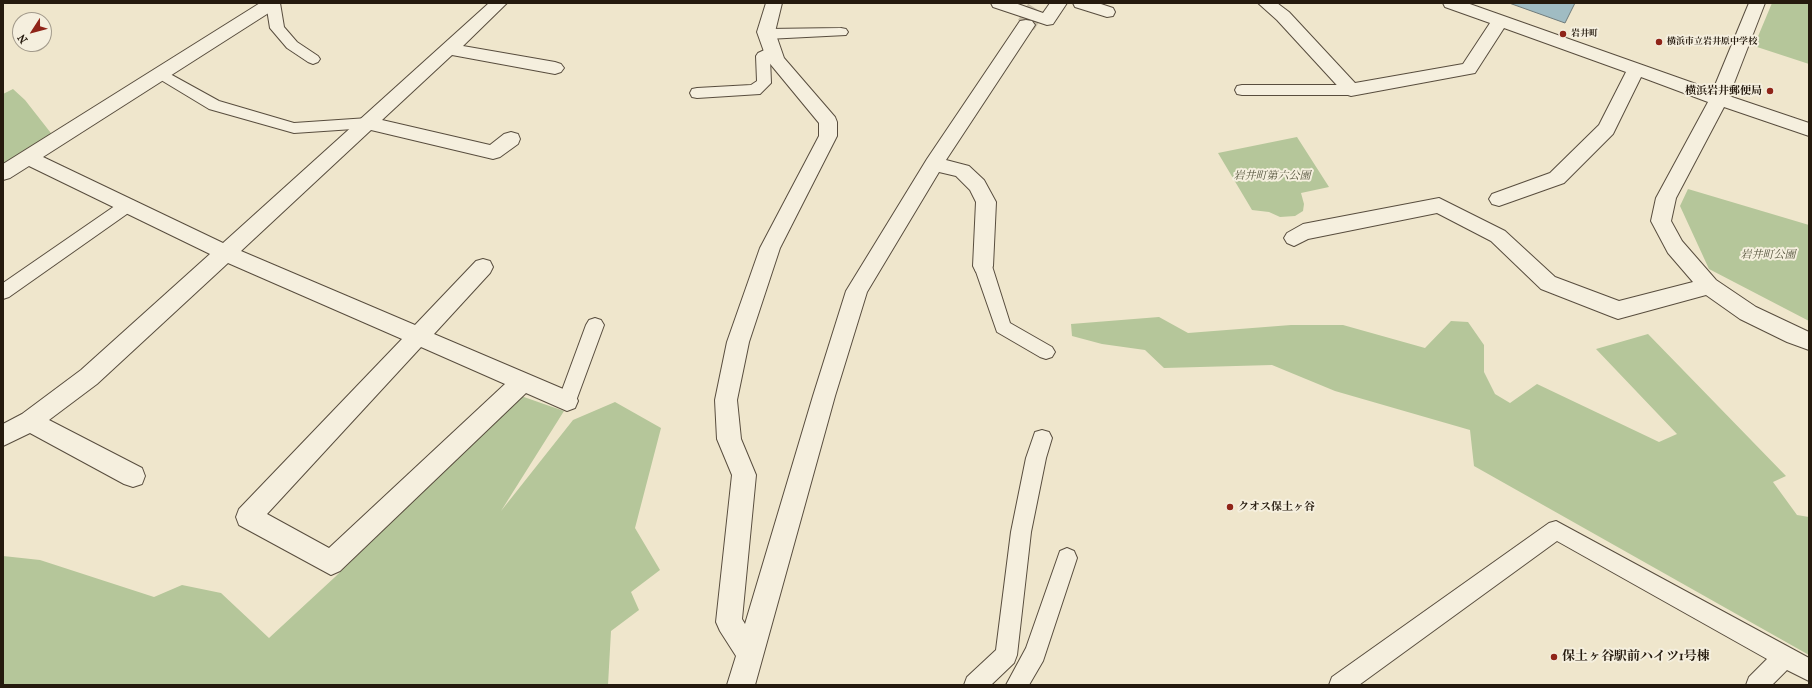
<!DOCTYPE html>
<meta charset="utf-8">
<style>
body{margin:0}
#map{position:relative;width:1812px;height:688px;overflow:hidden;background:#efe6cc;font-family:"IM FELL French Canon",serif}
canvas{display:block}
.frame{position:absolute;inset:0;border:4px solid #251a0e;pointer-events:none}
.north{position:absolute;left:12px;top:12px;width:40px;height:40px;box-sizing:border-box;background:#f5efde;border:1px solid #a29a8b;border-radius:50%;rotate:234deg;font-size:11px;font-weight:700;line-height:16px;text-align:center;color:#251a0e}
.north::after{content:'';display:block;margin:auto;width:14px;height:18px;background:#8f2418;clip-path:polygon(50% 0,100% 100%,50% 72%,0 100%)}
</style>
<div id="map">
<canvas width="1812" height="688"></canvas>
<div class="frame"></div>
<div class="north">N</div>
</div>
<script>
const context = document.querySelector('canvas').getContext('2d');
context.lineJoin = 'round';
function fillPath(path, color) {
  context.fillStyle = color;
  context.fill(path, 'evenodd');
}
function poly(rows) {
  const path = new Path2D();
  for (const r of rows) {
    path.moveTo(r[0], r[1]);
    for (let i = 2; i < r.length; i += 2) path.lineTo(r[i], r[i + 1]);
  }
  return path;
}
function strokePath(path, color, width, dash) {
  context.strokeStyle = color;
  context.lineWidth = width;
  context.lineCap = dash ? 'butt' : 'round';
  context.setLineDash(dash || []);
  context.stroke(path);
}
function drawText(font, color, halo, rows, align = 'center') {
  context.font = font + ' "IM FELL French Canon","Noto Serif JP",serif';
  context.lineWidth = 4;
  context.setLineDash([]);
  context.textBaseline = 'middle';
  context.strokeStyle = halo;
  context.fillStyle = color;
  for (const [text, x, y, turn = 0] of rows) {
    context.save();
    context.translate(x, y);
    context.rotate((+turn || 0) * Math.PI / 180);
    context.textAlign = isNaN(turn) ? turn : align;
    if (halo) context.strokeText(text, 0, 0);
    context.fillText(text, 0, 0);
    context.restore();
  }
}
fillPath(poly([
 [1772,3,1809,3,1809,64,1754,46],
 [13,89,25,100,54,137,3,168,3,94],
 [1297,137,1329,187,1301,193,1304,204,1303,211,1295,216,1280,217,1269,212,1252,210,1218,153],
 [1688,189,1809,225,1809,321,1709,269,1680,206],
 [1159,317,1188,333,1291,325,1343,325,1425,348,1451,321,1468,322,1484,345,1484,372,1495,394,1510,403,1537,384,1659,442,1677,434,1596,349,1648,334,1786,476,1773,482,1797,515,1809,517,1809,655,1474,466,1470,430,1335,391,1272,365,1164,368,1145,350,1102,344,1072,336,1071,324],
 [521,396,564,411,501,511,573,420,615,402,661,428,635,528,660,570,631,592,639,610,611,631,608,685,3,685,3,556,40,560,154,597,182,585,221,593,269,638,335,577]
]), '#b5c69a');
const water = poly([
 [1509,3,1575,3,1565,23,1509,3]
]);
fillPath(water, '#a0bcc3');
strokePath(water, '#6f7b7b', 1);
strokePath(poly([
 [1026,25,1040,3]
]), '#c7bda6', 19, [19, 10]);
const lane = poly([
 [266,3,280,3,284,27,297,42,318,56,320,59,318,62,313,64,308,62,287,48,270,28,266,3],
 [841,28,846,29,848,32,846,35,767,39,762,37,760,34,762,31,767,29,841,28],
 [773,46,778,48,780,51,778,54,770,58,771,83,760,94,697,98,692,97,690,93,692,89,697,88,751,85,757,81,756,56,758,53,773,46],
 [161,69,219,101,294,123,368,118,373,119,376,123,373,127,368,128,294,133,209,109,156,77,154,74,156,71,161,69],
 [1242,85,1351,85,1356,86,1358,90,1356,94,1351,95,1242,95,1237,94,1235,90,1237,86,1242,85],
 [128,199,134,201,136,205,134,209,9,297,3,299,3,283,122,201,128,199],
 [983,259,989,261,992,266,1010,323,1052,347,1055,352,1052,357,1046,359,1040,357,997,332,974,266,977,261,983,259],
 [595,318,601,320,604,325,576,401,574,407,567,409,560,407,558,401,586,325,589,320,595,318],
 [1042,430,1049,432,1052,438,1046,458,1031,532,1017,655,1014,663,991,685,964,685,967,677,996,650,1011,532,1026,458,1035,432,1042,430],
 [1556,521,1809,658,1809,681,1787,670,1772,685,1746,685,1749,677,1767,659,1557,541,1359,685,1329,685,1332,677,1549,523,1556,521],
 [1067,548,1074,551,1077,558,1043,661,1029,685,1006,685,1026,648,1060,551,1067,548]
]);
const street = poly([
 [260,3,280,3,278,7,43,157,223,243,489,3,507,3,463,46,555,62,561,64,564,68,561,72,555,74,452,55,382,120,490,145,504,134,511,132,518,134,520,139,518,144,500,157,493,159,371,130,241,251,415,325,476,261,483,259,490,261,493,267,490,273,434,334,575,394,578,401,575,408,567,411,526,393,340,571,331,575,239,525,236,517,239,509,402,339,228,263,97,384,49,420,142,468,145,476,142,484,133,487,124,484,30,433,3,446,3,424,22,414,81,370,210,254,29,166,10,178,3,180,3,164,260,3],
 [421,347,505,384,329,548,267,514,421,347],
 [766,3,782,3,775,32,784,58,835,117,837,122,837,136,780,248,749,342,737,400,741,439,756,475,742,619,745,624,813,396,846,291,927,159,1020,21,1026,20,1032,21,1035,25,946,160,969,166,984,180,996,202,993,266,990,272,983,274,976,272,973,266,976,202,970,190,956,176,939,172,867,292,835,396,755,685,727,685,736,656,720,631,716,622,732,475,717,439,715,400,727,342,760,248,819,136,819,123,767,60,757,32,766,3],
 [991,3,1015,3,1043,13,1050,3,1067,3,1053,24,1047,25,993,7,991,3],
 [1073,3,1098,3,1113,8,1115,12,1113,16,1107,17,1075,7,1073,3],
 [1258,3,1277,3,1289,12,1355,83,1463,64,1490,23,1445,7,1443,3,1467,3,1713,90,1749,3,1765,3,1729,96,1809,123,1809,136,1724,107,1676,198,1671,221,1682,241,1716,280,1756,307,1809,332,1809,350,1787,342,1740,319,1706,295,1618,319,1610,316,1541,289,1491,241,1437,213,1308,239,1294,246,1287,243,1284,238,1287,233,1303,224,1439,198,1505,231,1555,277,1619,301,1693,282,1668,253,1651,221,1656,198,1708,102,1641,77,1613,134,1564,183,1499,206,1492,204,1489,199,1492,194,1550,173,1599,125,1626,72,1504,28,1475,73,1351,96,1345,94,1277,20,1258,3]
]);
strokePath(lane, '#584d3e', 2);
strokePath(street, '#584d3e', 2);
fillPath(lane, '#f5efde');
fillPath(street, '#f5efde');
for (const [x, y, r, color] of [
 [1563,34,4,"#8f2418"],
 [1659,42,4,"#8f2418"],
 [1770,91,4,"#8f2418"],
 [1230,507,4,"#8f2418"],
 [1554,657,4,"#8f2418"]
]) {
  const dot = new Path2D();
  dot.arc(x, y, r, 0, 2 * Math.PI);
  context.fillStyle = color;
  context.fill(dot);
  strokePath(dot, '#f5efde', 1.5);
}
drawText('bold 9px', '#251a0e', '#f5efde', [
 ["岩井町",1571,34],
 ["横浜市立岩井原中学校",1667,42]
], 'left');
drawText('bold 11px', '#251a0e', '#f5efde', [
 ["横浜岩井郵便局",1762,91],
 ["クオス保土ヶ谷",1238,507,"left"]
], 'right');
drawText('italic 11px', '#57563f', '#f5efde', [
 ["岩井町第六公園",1272,176],
 ["岩井町公園",1768,255]
]);
drawText('bold 13px', '#251a0e', '#f5efde', [
 ["保土ヶ谷駅前ハイツ1号棟",1562,657]
], 'left');
</script>
